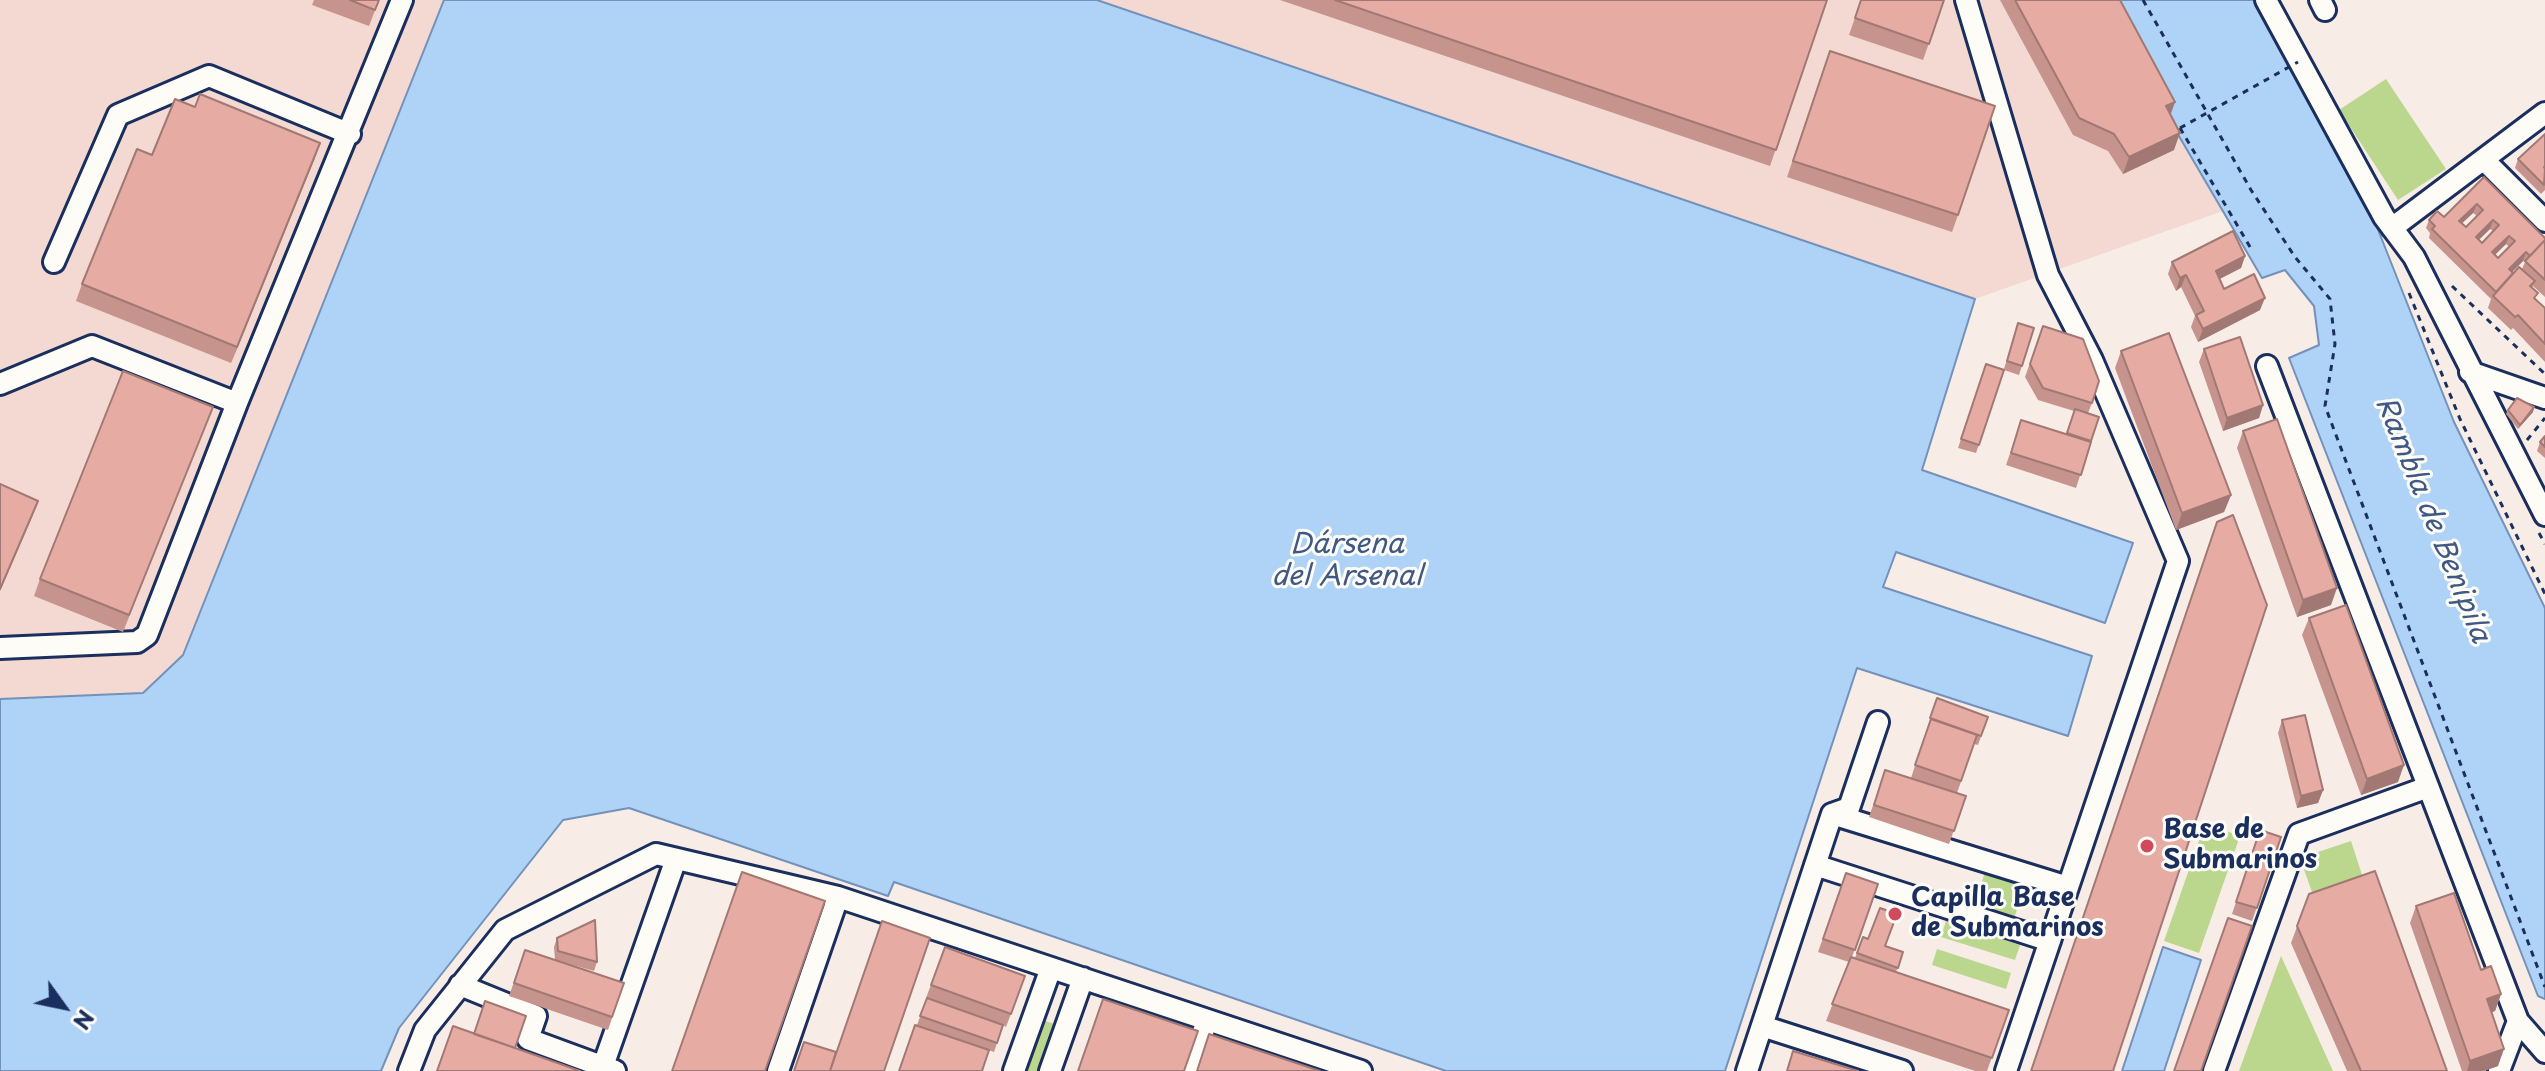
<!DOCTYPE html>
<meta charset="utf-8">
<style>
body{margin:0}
#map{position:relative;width:2545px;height:1071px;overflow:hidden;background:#f8ece6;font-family:"Playpen Sans",sans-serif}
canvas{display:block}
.north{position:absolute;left:24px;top:967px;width:80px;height:80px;-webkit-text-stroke:6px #fdfcf7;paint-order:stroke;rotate:123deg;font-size:22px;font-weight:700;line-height:32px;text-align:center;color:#1b2f5e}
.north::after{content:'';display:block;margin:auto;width:28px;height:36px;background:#1b2f5e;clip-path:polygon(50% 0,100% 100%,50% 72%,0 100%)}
</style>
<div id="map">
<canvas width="2545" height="1071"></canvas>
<div class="north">N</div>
</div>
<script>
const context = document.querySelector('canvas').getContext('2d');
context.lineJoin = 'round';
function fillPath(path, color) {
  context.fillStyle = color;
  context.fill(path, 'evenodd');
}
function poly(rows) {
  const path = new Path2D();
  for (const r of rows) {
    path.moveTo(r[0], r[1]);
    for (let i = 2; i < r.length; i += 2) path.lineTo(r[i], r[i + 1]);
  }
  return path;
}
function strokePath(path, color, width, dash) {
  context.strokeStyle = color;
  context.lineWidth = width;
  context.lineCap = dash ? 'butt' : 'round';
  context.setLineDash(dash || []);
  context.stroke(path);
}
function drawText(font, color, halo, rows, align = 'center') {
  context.font = font + ' "Playpen Sans",sans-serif';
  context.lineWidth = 6;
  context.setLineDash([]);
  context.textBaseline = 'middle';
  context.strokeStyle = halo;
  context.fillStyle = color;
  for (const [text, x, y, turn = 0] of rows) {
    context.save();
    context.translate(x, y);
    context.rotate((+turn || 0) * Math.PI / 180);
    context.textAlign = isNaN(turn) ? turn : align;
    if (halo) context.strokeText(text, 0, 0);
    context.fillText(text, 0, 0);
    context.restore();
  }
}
fillPath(poly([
 [0,0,444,0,183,655,143,693,0,699],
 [1097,0,2105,0,2223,211,1975,299]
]), '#f3d9d2');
fillPath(poly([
 [2386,79,2446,169,2398,200,2339,110],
 [2205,824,2240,836,2199,953,2164,941],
 [2351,841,2363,878,2313,895,2300,858],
 [1986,869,2026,881,2013,922,1973,909],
 [1946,921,2020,945,2015,960,1941,937],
 [1937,949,2011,973,2006,989,1932,965],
 [2281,956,2333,1071,2239,1071],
 [1042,1020,1058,1025,1042,1071,1024,1071]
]), '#bbd68d');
const water = poly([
 [444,0,1097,0,1975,299,1922,470,2133,543,2105,623,1896,552,1883,587,2092,656,2068,736,1857,668,1725,1071,1446,1071,894,882,888,896,629,808,563,820,399,1028,381,1071,0,1071,0,699,143,693,183,655,444,0],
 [2105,0,2256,0,2377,227,2454,422,2545,608,2545,999,2538,996,2289,358,2319,345,2314,306,2285,270,2262,278,2169,119,2105,0],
 [2163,947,2201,960,2164,1071,2122,1071,2163,947]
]);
fillPath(water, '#aed3f7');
strokePath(water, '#7391ba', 2);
const minor = poly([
 [1966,0,2048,275,2092,360,2178,561,2006,1071],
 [2266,0,2384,217,2414,257,2545,515],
 [2320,0,2325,10],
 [2484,160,2545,221],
 [2392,228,2545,113],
 [54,262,118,115,209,76,350,134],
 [2267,366,2518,1021,2499,1071],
 [2470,372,2545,398],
 [0,384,92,346,237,403],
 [0,648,137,642,147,635,237,403,402,0],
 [1832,814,2068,887],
 [1815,865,2050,941],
 [460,985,536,1016,528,1039,615,1071],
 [2518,1021,2545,1052],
 [1762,1026,1902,1071],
 [603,1066,676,859],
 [409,1071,425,1030,505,930,656,854,838,897,1361,1071],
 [778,1071,838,897],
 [1014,1071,1051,968],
 [1050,1071,1083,978],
 [1190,1071,1207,1020],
 [1747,1071,1832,814,1849,808,1878,722],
 [2214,1071,2299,834,2428,787]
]);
strokePath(minor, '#1b2f5e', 26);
strokePath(poly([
 [2143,0,2251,190,2295,257,2330,299,2335,344,2325,406,2545,987],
 [2180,128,2253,252],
 [2452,286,2545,374],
 [2409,293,2460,419,2545,594],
 [2527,440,2545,418],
 [2539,533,2545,544]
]), '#1b2f5e', 3, [6, 6]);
strokePath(minor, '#fdfcf7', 20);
strokePath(poly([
 [2180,128,2298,62]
]), '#1b2f5e', 3, [6, 6]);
fillPath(poly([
 [314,0,379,0,369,26,312,5],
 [1280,0,1827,0,1770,166],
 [1861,0,1944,0,1923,60,1849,35],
 [2000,0,2120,0,2170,115,2174,150,2123,174,2108,151,2073,135],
 [1824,68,1958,215,1952,232,1787,177],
 [2545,134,2545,190,2541,194,2515,168,2518,159],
 [152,155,314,160,231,363,76,301,82,284],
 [2484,177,2545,238,2545,297,2533,286,2532,288,2536,300,2545,308,2545,362,2513,328,2511,330,2488,308,2491,299,2429,238,2430,233,2426,228,2429,220,2444,217],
 [2473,213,2477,216,2466,227,2462,223],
 [2490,229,2493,231,2482,243,2479,240],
 [2506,244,2509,247,2498,258,2495,255],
 [2523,261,2525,262,2522,269,2513,273,2512,272],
 [2245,256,2241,268,2220,279,2224,289,2260,310,2198,342,2191,327,2195,316,2181,287,2176,291,2168,274,2172,262],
 [2043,326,2092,403,2088,413,2091,442,2076,488,2006,465,2017,433,2066,434,2074,411,2038,400,2025,377],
 [2034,328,2019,375,2004,370,1976,453,1958,448,1986,364,2004,369,2015,332],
 [2204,349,2263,405,2259,418,2223,431,2199,362],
 [2121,351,2231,495,2224,512,2176,530,2115,368],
 [213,407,123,632,34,596,40,579],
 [2534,407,2533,412,2518,429,2506,414,2508,410],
 [2243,431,2331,605,2297,617,2237,448],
 [2545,436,2545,458,2537,451,2540,442],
 [2309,618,2398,782,2361,795,2302,635],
 [1937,698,1988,717,1978,745,1974,744,1957,793,1966,796,1949,844,1869,817,1885,770,1911,778],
 [2282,720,2323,790,2318,803,2297,808,2278,733],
 [2260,830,2281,837,2252,921,2232,914],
 [1846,873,1878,884,1852,957,1855,958,1863,937,1903,952,1896,972,2009,1010,1987,1071,1975,1071,1826,1021,1849,962,1818,952],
 [2309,894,2447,1071,2347,1071,2291,943],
 [2416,906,2481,970,2501,994,2495,1011,2492,1012,2498,1066,2484,1071,2462,1071,2410,923],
 [557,938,597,962,594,971,555,960,624,983,608,1030,509,996,525,950,555,960,554,947],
 [945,947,1025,976,1006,1027,1003,1025,994,1052,917,1025,927,998,951,1007,926,998]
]), '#c6948d');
fillPath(poly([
 [2175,102,2169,119,2166,106],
 [2180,133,2174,150,2123,174,2129,157],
 [320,143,314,160,231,363,237,347],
 [2477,204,2473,213,2456,229,2459,221],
 [2493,220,2490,229,2473,245,2476,237],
 [2509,236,2506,244,2488,261,2492,252],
 [2526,252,2523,261,2506,278,2509,269],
 [2245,256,2241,268,2211,283,2216,271],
 [2186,275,2181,287,2176,291,2180,278],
 [2265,298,2260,310,2198,342,2203,329],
 [2263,405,2259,418,2223,431,2227,418],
 [2534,407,2533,412,2518,429,2520,425],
 [2231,495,2224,512,2176,530,2182,513],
 [38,501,32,517,0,591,0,589],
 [2337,588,2331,605,2297,617,2303,600],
 [2404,765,2398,782,2361,795,2367,779],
 [2323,790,2318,803,2297,808,2301,796],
 [2501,994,2495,1011,2481,1016,2487,999],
 [2504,1049,2498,1066,2484,1071,2467,1071,2470,1061]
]), '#a17873');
const building = poly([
 [350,0,379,0,375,10,350,0],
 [1335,0,1827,0,1776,150,1335,0],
 [1861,0,1944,0,1929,44,1855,18,1861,0],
 [2015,0,2120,0,2175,102,2166,106,2180,133,2129,157,2114,134,2079,118,2015,0],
 [1830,51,1995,106,1958,215,1793,161,1830,51],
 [200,94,320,143,237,347,82,284,137,149,152,155,175,99,195,107,200,94],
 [2545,134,2545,166,2544,167,2545,169,2544,185,2518,159,2545,134],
 [2484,177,2545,238,2545,240,2530,256,2526,252,2509,269,2513,273,2496,292,2432,229,2435,226,2429,220,2437,211,2444,217,2484,177],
 [2477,204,2483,210,2466,227,2459,221,2477,204],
 [2493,220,2499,225,2482,243,2476,237,2493,220],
 [2509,236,2515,241,2498,258,2492,252,2509,236],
 [2233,231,2245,256,2216,271,2224,289,2254,274,2265,298,2203,329,2196,315,2204,311,2186,275,2180,278,2172,262,2233,231],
 [2545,240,2545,280,2525,261,2545,240],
 [2519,267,2535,281,2530,286,2538,293,2534,298,2545,308,2545,344,2518,315,2515,317,2493,296,2519,267],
 [2018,323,2034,328,2022,366,2007,361,2018,323],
 [2043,326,2083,339,2099,381,2092,403,2043,388,2030,364,2043,326],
 [2169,333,2231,495,2182,513,2121,351,2169,333],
 [2240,337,2263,405,2227,418,2204,349,2240,337],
 [1986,364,2004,370,1979,445,1961,439,1986,364],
 [123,371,213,407,129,615,40,579,123,371],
 [2517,398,2534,407,2520,425,2508,410,2517,398],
 [2075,409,2099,417,2091,441,2067,433,2075,409],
 [2277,419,2337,588,2303,600,2243,431,2277,419],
 [2021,420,2091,442,2081,475,2011,453,2021,420],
 [2545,436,2545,447,2540,442,2545,436],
 [0,484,38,501,0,589,0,484],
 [2233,515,2267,605,2113,1071,2031,1071,2217,522,2233,515],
 [2346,605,2404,765,2367,779,2309,618,2346,605],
 [1937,698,1988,717,1981,736,1930,718,1937,698],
 [2305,715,2323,790,2301,796,2282,720,2305,715],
 [1931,719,1977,735,1961,781,1915,765,1931,719],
 [1885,770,1966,796,1954,831,1874,805,1885,770],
 [2260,830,2281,837,2257,908,2236,902,2260,830],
 [2375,871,2447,1071,2361,1071,2297,926,2309,894,2375,871],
 [742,872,825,901,765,1071,672,1071,742,872],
 [1846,873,1878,884,1855,950,1823,939,1846,873],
 [2454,893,2481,970,2491,966,2501,994,2487,999,2504,1049,2470,1061,2416,906,2454,893],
 [1880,908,1897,914,1885,946,1903,952,1898,968,1857,953,1863,937,1868,939,1880,908],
 [2228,918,2252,926,2201,1071,2174,1071,2228,918],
 [595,920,597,962,558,951,557,938,595,920],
 [882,921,930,938,884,1071,830,1071,882,921],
 [945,947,1025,976,1011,1014,931,985,945,947],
 [525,950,624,983,612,1017,514,983,525,950],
 [1851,957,2009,1010,1992,1058,1832,1004,1851,957],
 [927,998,1003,1025,997,1043,920,1016,927,998],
 [1103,999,1198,1031,1184,1071,1078,1071,1103,999],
 [485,1001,526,1016,515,1048,474,1034,485,1001],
 [915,1025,989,1050,982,1071,899,1071,915,1025],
 [453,1026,580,1071,437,1071,453,1026],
 [1209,1034,1320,1071,1197,1071,1209,1034],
 [804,1042,836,1052,830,1071,794,1071,804,1042],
 [1793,1051,1858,1071,1787,1071,1793,1051]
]);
fillPath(building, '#e6aca4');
strokePath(building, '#a17873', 2);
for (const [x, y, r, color] of [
 [2147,846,8,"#d1495b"],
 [1895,914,8,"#d1495b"]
]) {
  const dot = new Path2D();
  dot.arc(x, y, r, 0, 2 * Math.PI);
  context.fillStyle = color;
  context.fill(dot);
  strokePath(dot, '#fdfcf7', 3);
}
drawText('bold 26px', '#1b2f5e', '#fdfcf7', [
 ["Base de",2163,831],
 ["Submarinos",2163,861],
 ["Capilla Base",1911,899],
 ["de Submarinos",1911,929]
], 'left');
drawText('italic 28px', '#405884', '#fdfcf7', [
 ["Rambla de Benipila",2432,520,68],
 ["Dársena",1347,545],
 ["del Arsenal",1347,577]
]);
</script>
